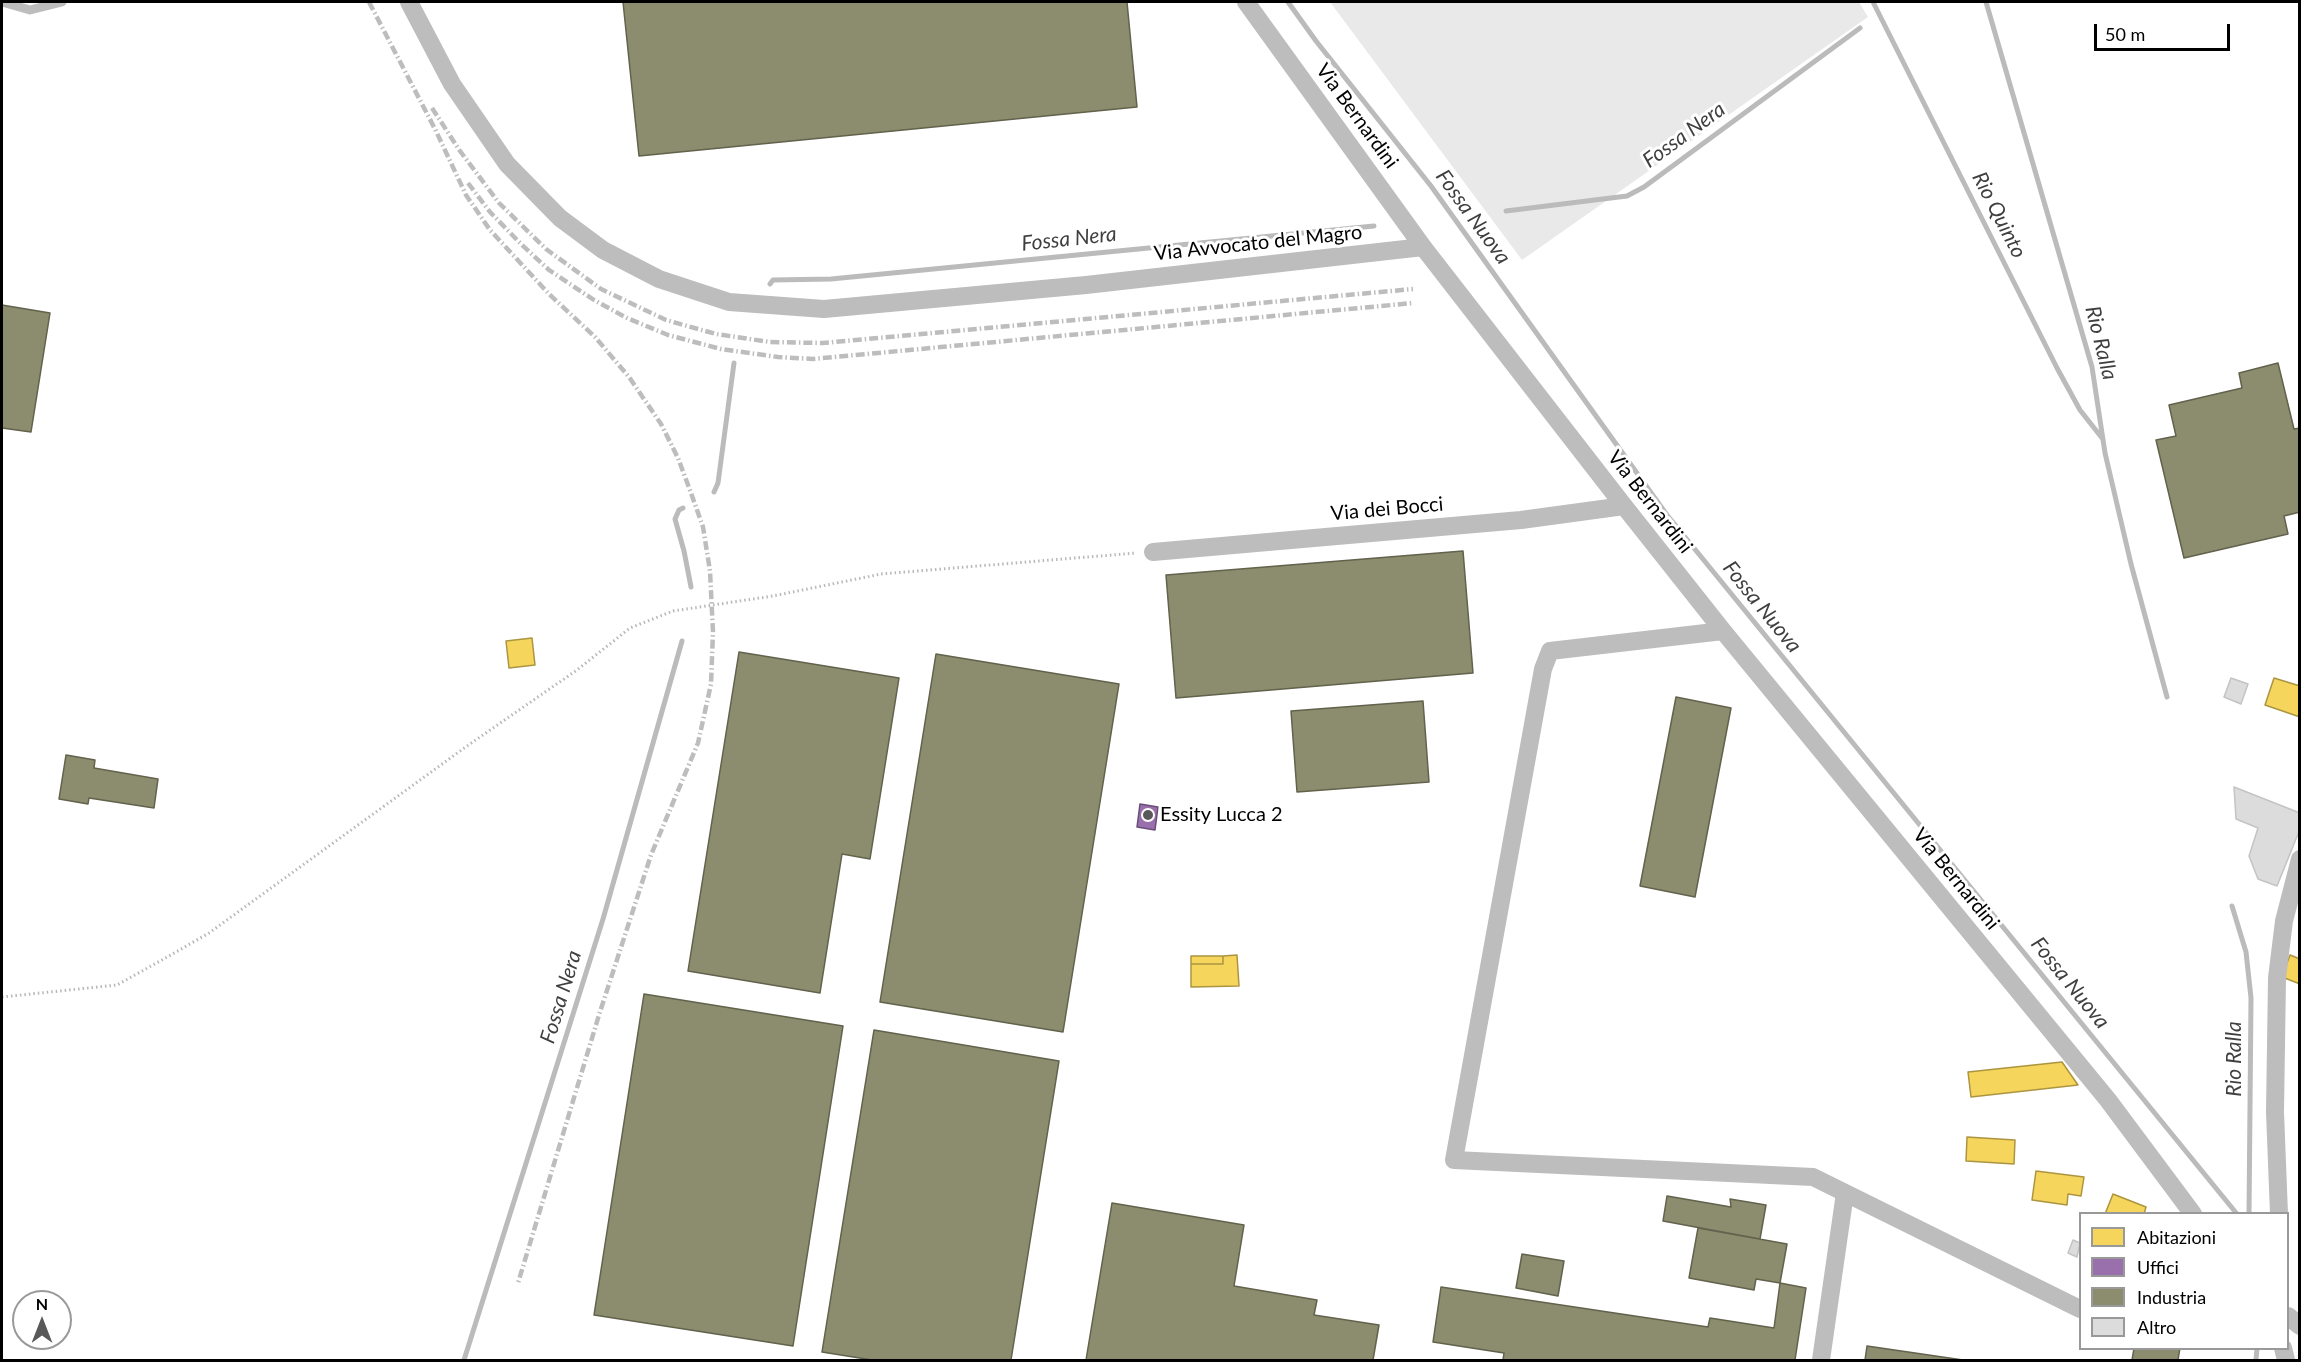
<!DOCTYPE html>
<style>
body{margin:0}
#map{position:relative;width:2301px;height:1362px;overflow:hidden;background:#fff;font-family:Lato,sans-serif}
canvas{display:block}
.frame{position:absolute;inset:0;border:3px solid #000;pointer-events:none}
.legend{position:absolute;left:2079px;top:1212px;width:210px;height:138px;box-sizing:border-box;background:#fff;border:2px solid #999;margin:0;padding:8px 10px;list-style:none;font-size:18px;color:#000}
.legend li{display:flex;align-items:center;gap:12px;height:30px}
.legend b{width:30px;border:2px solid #999}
.north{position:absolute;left:12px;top:1290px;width:60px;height:60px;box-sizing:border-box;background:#fff;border:2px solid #999;border-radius:50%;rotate:0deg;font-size:16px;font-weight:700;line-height:24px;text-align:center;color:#000}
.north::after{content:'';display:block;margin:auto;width:21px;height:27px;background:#595959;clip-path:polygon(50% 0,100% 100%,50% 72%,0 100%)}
.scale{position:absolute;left:2094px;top:24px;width:136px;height:27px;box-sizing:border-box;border:3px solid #000;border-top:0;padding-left:8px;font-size:18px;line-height:21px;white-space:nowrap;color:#000;-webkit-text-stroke:4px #fff;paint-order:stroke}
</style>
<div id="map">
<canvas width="2301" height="1362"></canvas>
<div class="frame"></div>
<ul class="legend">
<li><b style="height:16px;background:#f6d55c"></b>Abitazioni</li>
<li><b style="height:16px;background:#9970ab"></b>Uffici</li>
<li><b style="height:16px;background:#8c8c6e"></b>Industria</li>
<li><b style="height:16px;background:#dcdcdc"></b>Altro</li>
</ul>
<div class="north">N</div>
<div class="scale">50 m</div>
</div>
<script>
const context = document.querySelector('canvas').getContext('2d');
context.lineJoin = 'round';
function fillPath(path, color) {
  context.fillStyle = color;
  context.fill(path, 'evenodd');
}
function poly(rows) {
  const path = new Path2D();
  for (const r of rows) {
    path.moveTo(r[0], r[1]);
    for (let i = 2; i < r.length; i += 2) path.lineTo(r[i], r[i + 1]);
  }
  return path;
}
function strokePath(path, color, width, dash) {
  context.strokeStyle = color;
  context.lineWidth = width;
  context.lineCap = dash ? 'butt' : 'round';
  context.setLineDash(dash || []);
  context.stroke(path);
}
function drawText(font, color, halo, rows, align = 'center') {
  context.font = font + ' Lato,sans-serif';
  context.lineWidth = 6;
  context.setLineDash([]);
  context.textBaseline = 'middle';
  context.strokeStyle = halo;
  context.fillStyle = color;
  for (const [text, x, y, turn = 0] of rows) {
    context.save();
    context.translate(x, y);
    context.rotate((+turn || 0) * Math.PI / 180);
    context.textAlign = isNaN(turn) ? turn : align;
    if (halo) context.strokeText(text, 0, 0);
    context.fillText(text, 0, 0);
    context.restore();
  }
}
fillPath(poly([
 [1330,2,1859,2,1868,17,1522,260]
]), '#e9e9e9');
const homes = poly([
 [532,638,535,665,509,668,506,641,532,638],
 [2274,678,2300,686,2300,717,2265,705,2274,678],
 [1237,955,1239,986,1191,987,1191,964,1223,964,1223,956,1237,955],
 [2290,955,2300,959,2300,984,2282,977,2290,955],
 [1191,956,1223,956,1223,964,1191,964,1191,956],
 [2062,1062,2078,1085,1971,1097,1968,1072,2062,1062],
 [1967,1137,2015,1140,2014,1164,1966,1161,1967,1137],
 [2036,1171,2084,1177,2081,1196,2068,1194,2067,1205,2032,1200,2036,1171],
 [2113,1194,2146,1207,2144,1214,2105,1214,2113,1194]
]);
fillPath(homes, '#f6d55c');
strokePath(homes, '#ac9540', 1.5);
const offices = poly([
 [1140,804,1158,807,1155,830,1137,827,1140,804]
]);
fillPath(offices, '#9970ab');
strokePath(offices, '#6b4e78', 1.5);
const industry = poly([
 [623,2,1127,2,1137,107,639,156,623,2],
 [2,305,50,313,31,432,2,428,2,305],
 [2278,363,2294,429,2300,428,2300,512,2284,516,2288,534,2184,558,2156,440,2176,436,2169,405,2242,388,2239,373,2278,363],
 [1463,551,1473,673,1176,698,1166,575,1463,551],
 [739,652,899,678,870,859,842,854,820,993,688,971,739,652],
 [936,654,1119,684,1063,1032,880,1002,936,654],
 [1676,697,1731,708,1695,897,1640,886,1676,697],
 [1423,701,1429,782,1297,792,1291,711,1423,701],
 [66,755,95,760,94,768,158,779,154,808,89,798,88,804,59,799,66,755],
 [644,994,843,1026,793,1346,594,1315,644,994],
 [874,1030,1059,1061,1011,1360,872,1360,822,1352,874,1030],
 [1667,1196,1731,1207,1730,1199,1766,1205,1760,1239,1663,1221,1667,1196],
 [1112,1203,1244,1225,1234,1286,1317,1300,1314,1315,1379,1325,1373,1360,1086,1360,1112,1203],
 [1698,1228,1787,1244,1780,1283,1756,1279,1754,1290,1689,1278,1698,1228],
 [1522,1254,1564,1261,1558,1296,1516,1288,1522,1254],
 [1780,1283,1806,1288,1795,1360,1503,1360,1504,1353,1433,1342,1441,1287,1708,1327,1710,1318,1774,1328,1780,1283],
 [1867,1346,1963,1360,1865,1360,1867,1346],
 [2134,1348,2180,1348,2178,1360,2132,1360,2134,1348]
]);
fillPath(industry, '#8c8c6e');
strokePath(industry, '#62624d', 1.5);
strokePath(poly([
 [1288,2,1316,41,1431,186,1667,515,2237,1214],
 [1873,2,2057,368,2080,410,2102,438],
 [1986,2,2092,367,2105,453,2131,564,2167,697],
 [1506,211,1627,196,1644,187,1860,28],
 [770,284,773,280,831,279,1374,226],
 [714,492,718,483,734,363],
 [683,508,679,510,675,519,684,551,691,587],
 [2232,906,2246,952,2251,998,2249,1214],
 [464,1360,603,919,682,641],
 [2256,1360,2257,1348]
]), '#bbb', 5);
const building = poly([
 [2231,678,2248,684,2241,704,2224,697,2231,678],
 [2234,787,2300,813,2300,829,2277,886,2258,879,2249,856,2258,828,2236,819,2234,787],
 [2073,1240,2080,1243,2077,1257,2068,1253,2073,1240]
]);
fillPath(building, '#dcdcdc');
strokePath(building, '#c4c4c4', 1.5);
strokePath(poly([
 [2,997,117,985,169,956,209,933,467,746,577,670,630,628,673,611,773,596,881,574,1136,553]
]), '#b8b8b8', 3, [1.5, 3]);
strokePath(poly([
 [2,2,30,10,62,2]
]), '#bdbdbd', 9);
strokePath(poly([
 [409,2,452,84,507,164,560,218,603,250,659,279,729,302,824,309,1086,285,1423,247],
 [1246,2,1423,247,1624,506,1723,631,2108,1100,2193,1214],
 [1153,552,1521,520,1624,506],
 [1723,631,1550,651,1543,669,1454,1160,1813,1177,2080,1309],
 [2279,1214,2275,1112,2277,978,2284,921,2300,859],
 [2288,1316,2300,1326],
 [2283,1348,2286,1360],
 [1821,1360,1845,1193]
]), '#bdbdbd', 18);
strokePath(poly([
 [369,2,436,131,466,195,490,230,549,294,595,337,629,377,661,424,678,458,691,493,703,527,710,571,713,632,711,684,698,743,651,855,599,1015,518,1283],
 [432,108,460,151,499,203,546,249,601,289,666,320,716,334,770,342,823,343,1413,289],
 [468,183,490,212,522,245,549,270,594,300,627,318,668,335,721,349,778,357,813,359,1413,303]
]), '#bdbdbd', 4.5, [9, 3, 1.5, 3]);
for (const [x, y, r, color] of [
 [1148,815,6,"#595959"]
]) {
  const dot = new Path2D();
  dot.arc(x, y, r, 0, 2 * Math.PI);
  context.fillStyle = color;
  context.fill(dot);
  strokePath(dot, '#fff', 2);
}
drawText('20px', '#000', '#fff', [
 ["Via Bernardini",1357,116,54],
 ["Via Avvocato del Magro",1258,243,-6],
 ["Via Bernardini",1650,502,52],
 ["Via dei Bocci",1387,509,-5],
 ["Via Bernardini",1956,879,51]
]);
drawText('20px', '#000', '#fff', [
 ["Essity Lucca 2",1160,815]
], 'left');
drawText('italic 21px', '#3f3f3f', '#fff', [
 ["Fossa Nera",1684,135,-36],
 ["Rio Quinto",1999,215,63],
 ["Fossa Nuova",1473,217,54],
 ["Fossa Nera",1069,239,-6],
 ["Rio Ralla",2101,343,76],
 ["Fossa Nuova",1762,607,51],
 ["Fossa Nuova",2070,983,51],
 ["Fossa Nera",561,997,-73],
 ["Rio Ralla",2234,1059,-90]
]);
</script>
